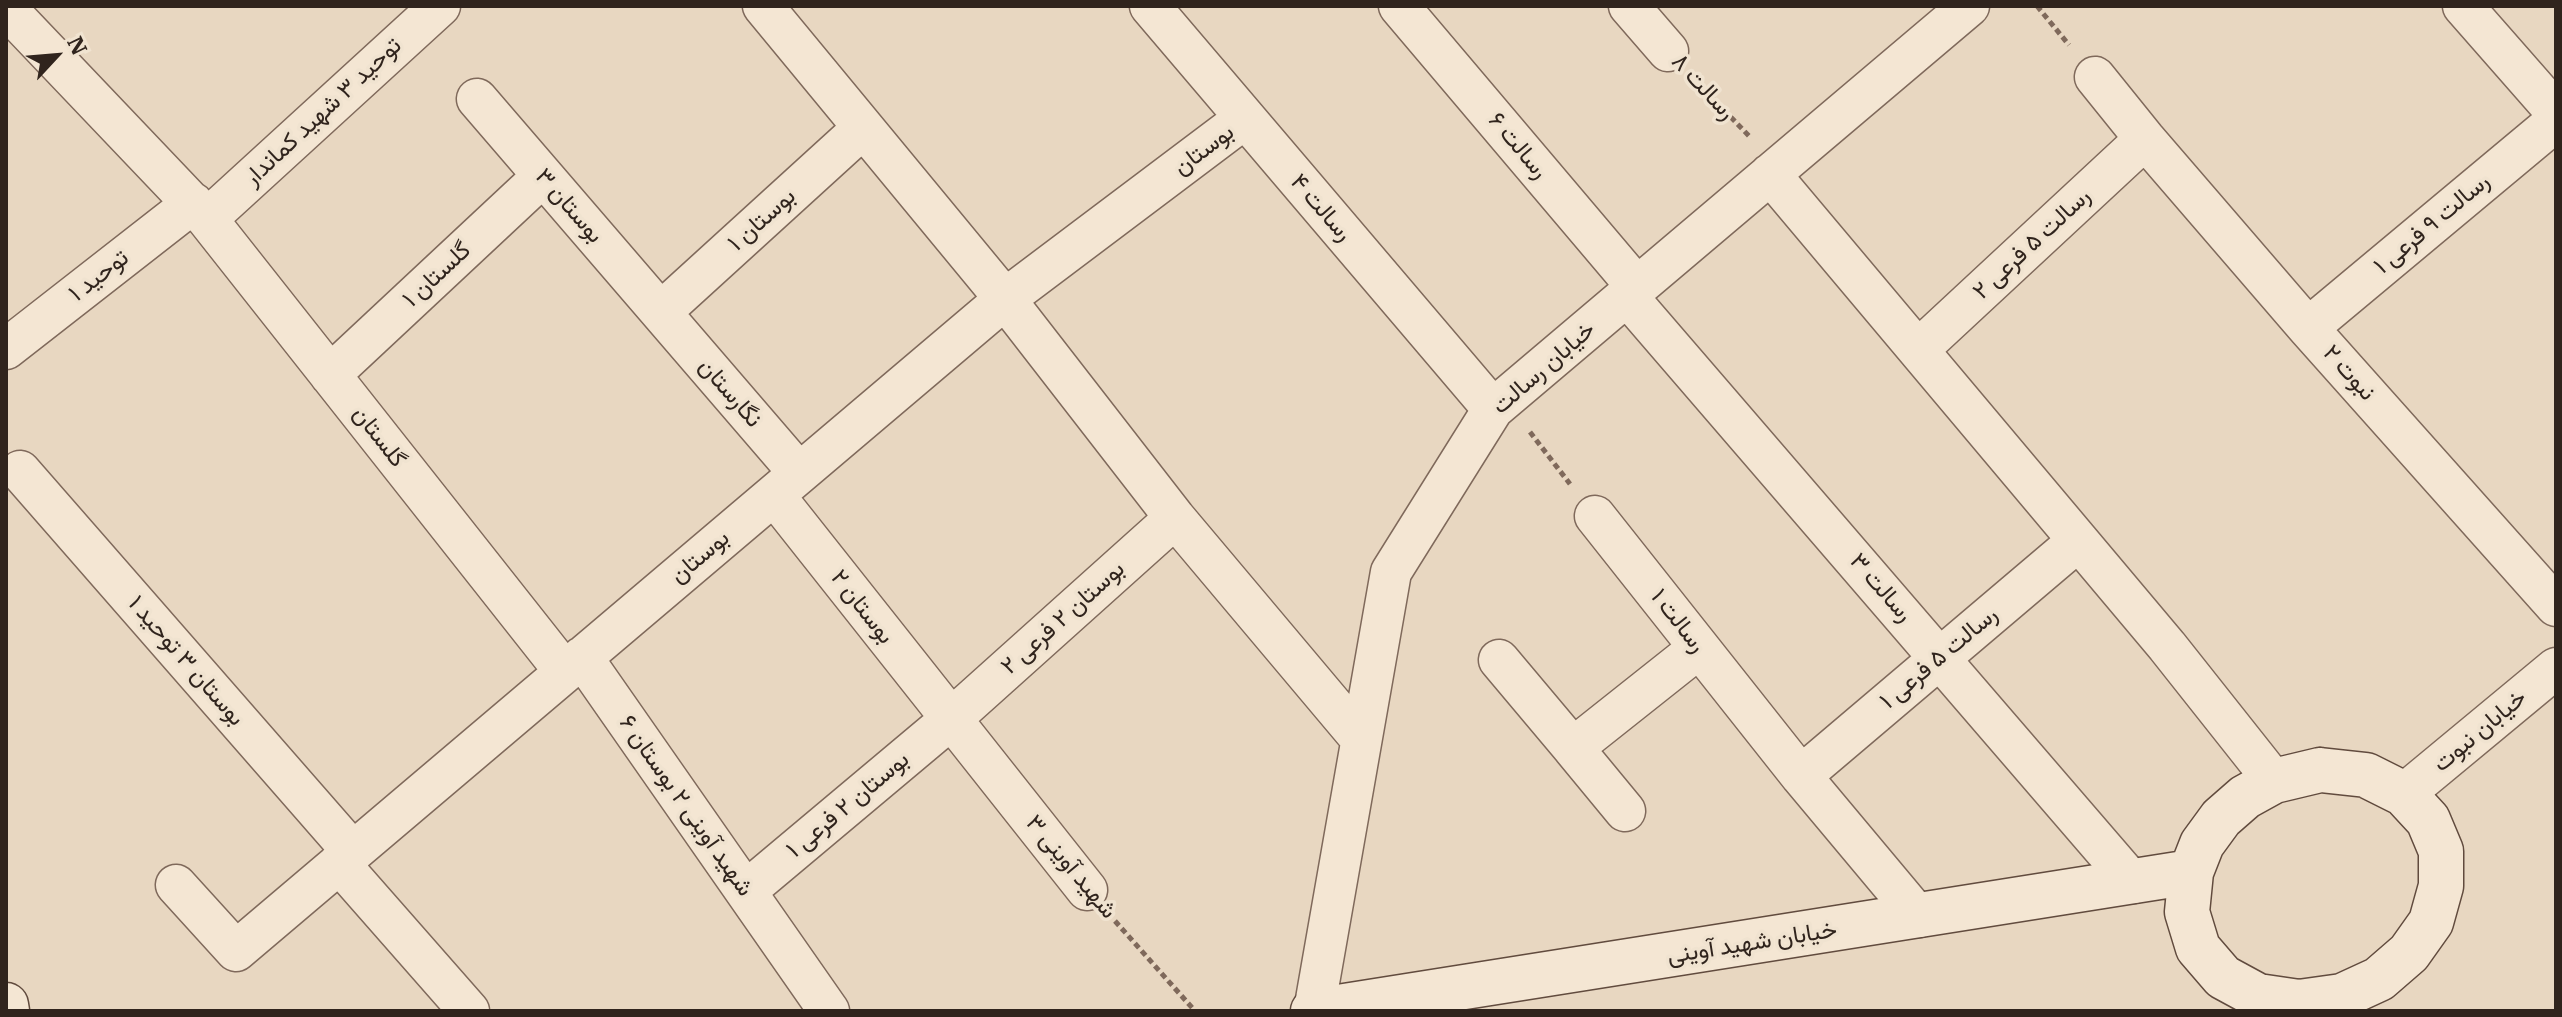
<!DOCTYPE html>
<meta charset="utf-8">
<style>
body{margin:0}
#map{position:relative;width:2562px;height:1017px;overflow:hidden;background:#e8d7c1;font-family:"IBM Plex Serif",serif}
canvas{display:block}
.frame{position:absolute;inset:0;border:8px solid #30241d;pointer-events:none}
.north{position:absolute;left:16px;top:16px;width:80px;height:80px;-webkit-text-stroke:6px #f0e3d0;paint-order:stroke;rotate:64deg;font-size:22px;font-weight:700;line-height:32px;text-align:center;color:#30241d}
.north::after{content:'';display:block;margin:auto;width:28px;height:36px;background:#30241d;clip-path:polygon(50% 0,100% 100%,50% 72%,0 100%)}
</style>
<div id="map">
<canvas width="2562" height="1017"></canvas>
<div class="frame"></div>
<div class="north">N</div>
</div>
<script>
const context = document.querySelector('canvas').getContext('2d');
context.lineJoin = 'round';
function poly(rows) {
  const path = new Path2D();
  for (const r of rows) {
    path.moveTo(r[0], r[1]);
    for (let i = 2; i < r.length; i += 2) path.lineTo(r[i], r[i + 1]);
  }
  return path;
}
function strokePath(path, color, width, dash) {
  context.strokeStyle = color;
  context.lineWidth = width;
  context.lineCap = dash ? 'butt' : 'round';
  context.setLineDash(dash || []);
  context.stroke(path);
}
function drawText(font, color, halo, rows, align = 'center') {
  context.font = font + ' "IBM Plex Serif",Vazirmatn,serif';
  context.lineWidth = 7;
  context.setLineDash([]);
  context.textBaseline = 'middle';
  context.strokeStyle = halo;
  context.fillStyle = color;
  for (const [text, x, y, turn = 0] of rows) {
    context.save();
    context.translate(x, y);
    context.rotate((+turn || 0) * Math.PI / 180);
    context.textAlign = isNaN(turn) ? turn : align;
    if (halo) context.strokeText(text, 0, 0);
    context.fillText(text, 0, 0);
    context.restore();
  }
}
const street = poly([
 [763,6,1005,299,1175,518,1361,739],
 [1150,6,1493,409],
 [1399,6,1637,287],
 [1629,6,1668,51],
 [2463,6,2556,112],
 [6,8,207,219,565,672],
 [2095,77,2145,139,2308,328,2556,606],
 [477,99,799,473],
 [1770,174,2167,646,2274,781],
 [207,219,440,6],
 [1627,296,2133,883],
 [661,312,863,128],
 [2308,328,2556,121],
 [6,349,193,203],
 [1919,349,2145,139],
 [330,375,543,176],
 [20,471,353,852],
 [774,495,1087,890],
 [1595,516,1801,776,1919,917],
 [582,657,829,1011],
 [1499,660,1573,748],
 [1801,776,2078,541],
 [2404,794,2556,668],
 [1625,811,1573,748,1699,648],
 [339,863,469,1011],
 [176,885,236,951,1005,299,1244,119],
 [746,891,951,719,1175,518],
 [1314,1011,1391,572,1493,409,1969,6]
]);
const secondary = poly([
 [2320,770,2366,775,2404,794,2428,820,2441,851,2441,886,2431,922,2409,953,2379,979,2342,996,2299,1002,2258,996,2223,977,2198,948,2187,912,2191,872,2202,844,2221,818,2245,797,2274,781,2320,770],
 [6,1005,7,1011],
 [1313,1011,2191,872]
]);
strokePath(street, '#7f695b', 43);
strokePath(secondary, '#614b3e', 47);
strokePath(poly([
 [2037,6,2069,45],
 [1696,81,1750,137],
 [1530,432,1570,484],
 [1115,921,1195,1011]
]), '#7f695b', 5, [6, 4]);
strokePath(street, '#f4e6d3', 40);
strokePath(secondary, '#f4e6d3', 44);
drawText('24px', '#30241d', '#f0e3d0', [
 ["رسالت ۸",1703,87,47],
 ["توحید ۳ شهید کماندار",323,112,-43],
 ["رسالت ۶",1518,146,50],
 ["بوستان",1204,150,-37],
 ["بوستان ۳",569,206,49],
 ["رسالت ۴",1321,208,49],
 ["بوستان ۱",762,220,-42],
 ["رسالت ۹ فرعی ۱",2432,224,-40],
 ["رسالت ۵ فرعی ۲",2032,244,-43],
 ["گلستان ۱",437,275,-43],
 ["توحید ۱",99,276,-38],
 ["خیابان رسالت",1544,368,-41],
 ["نبوت ۲",2349,373,48],
 ["نگارستان",730,393,49],
 ["گلستان",379,437,52],
 ["بوستان",700,557,-40],
 ["رسالت ۳",1881,588,49],
 ["بوستان ۲",862,607,52],
 ["بوستان ۲ فرعی ۲",1063,618,-42],
 ["رسالت ۱",1678,621,52],
 ["رسالت ۵ فرعی ۱",1939,658,-40],
 ["بوستان ۳ توحید ۱",186,661,49],
 ["خیابان نبوت",2480,731,-40],
 ["بوستان ۲ فرعی ۱",848,805,-40],
 ["شهید آوینی ۲ بوستان ۶",686,806,55],
 ["شهید آوینی ۳",1071,867,50],
 ["خیابان شهید آوینی",1752,943,-9]
]);
</script>
